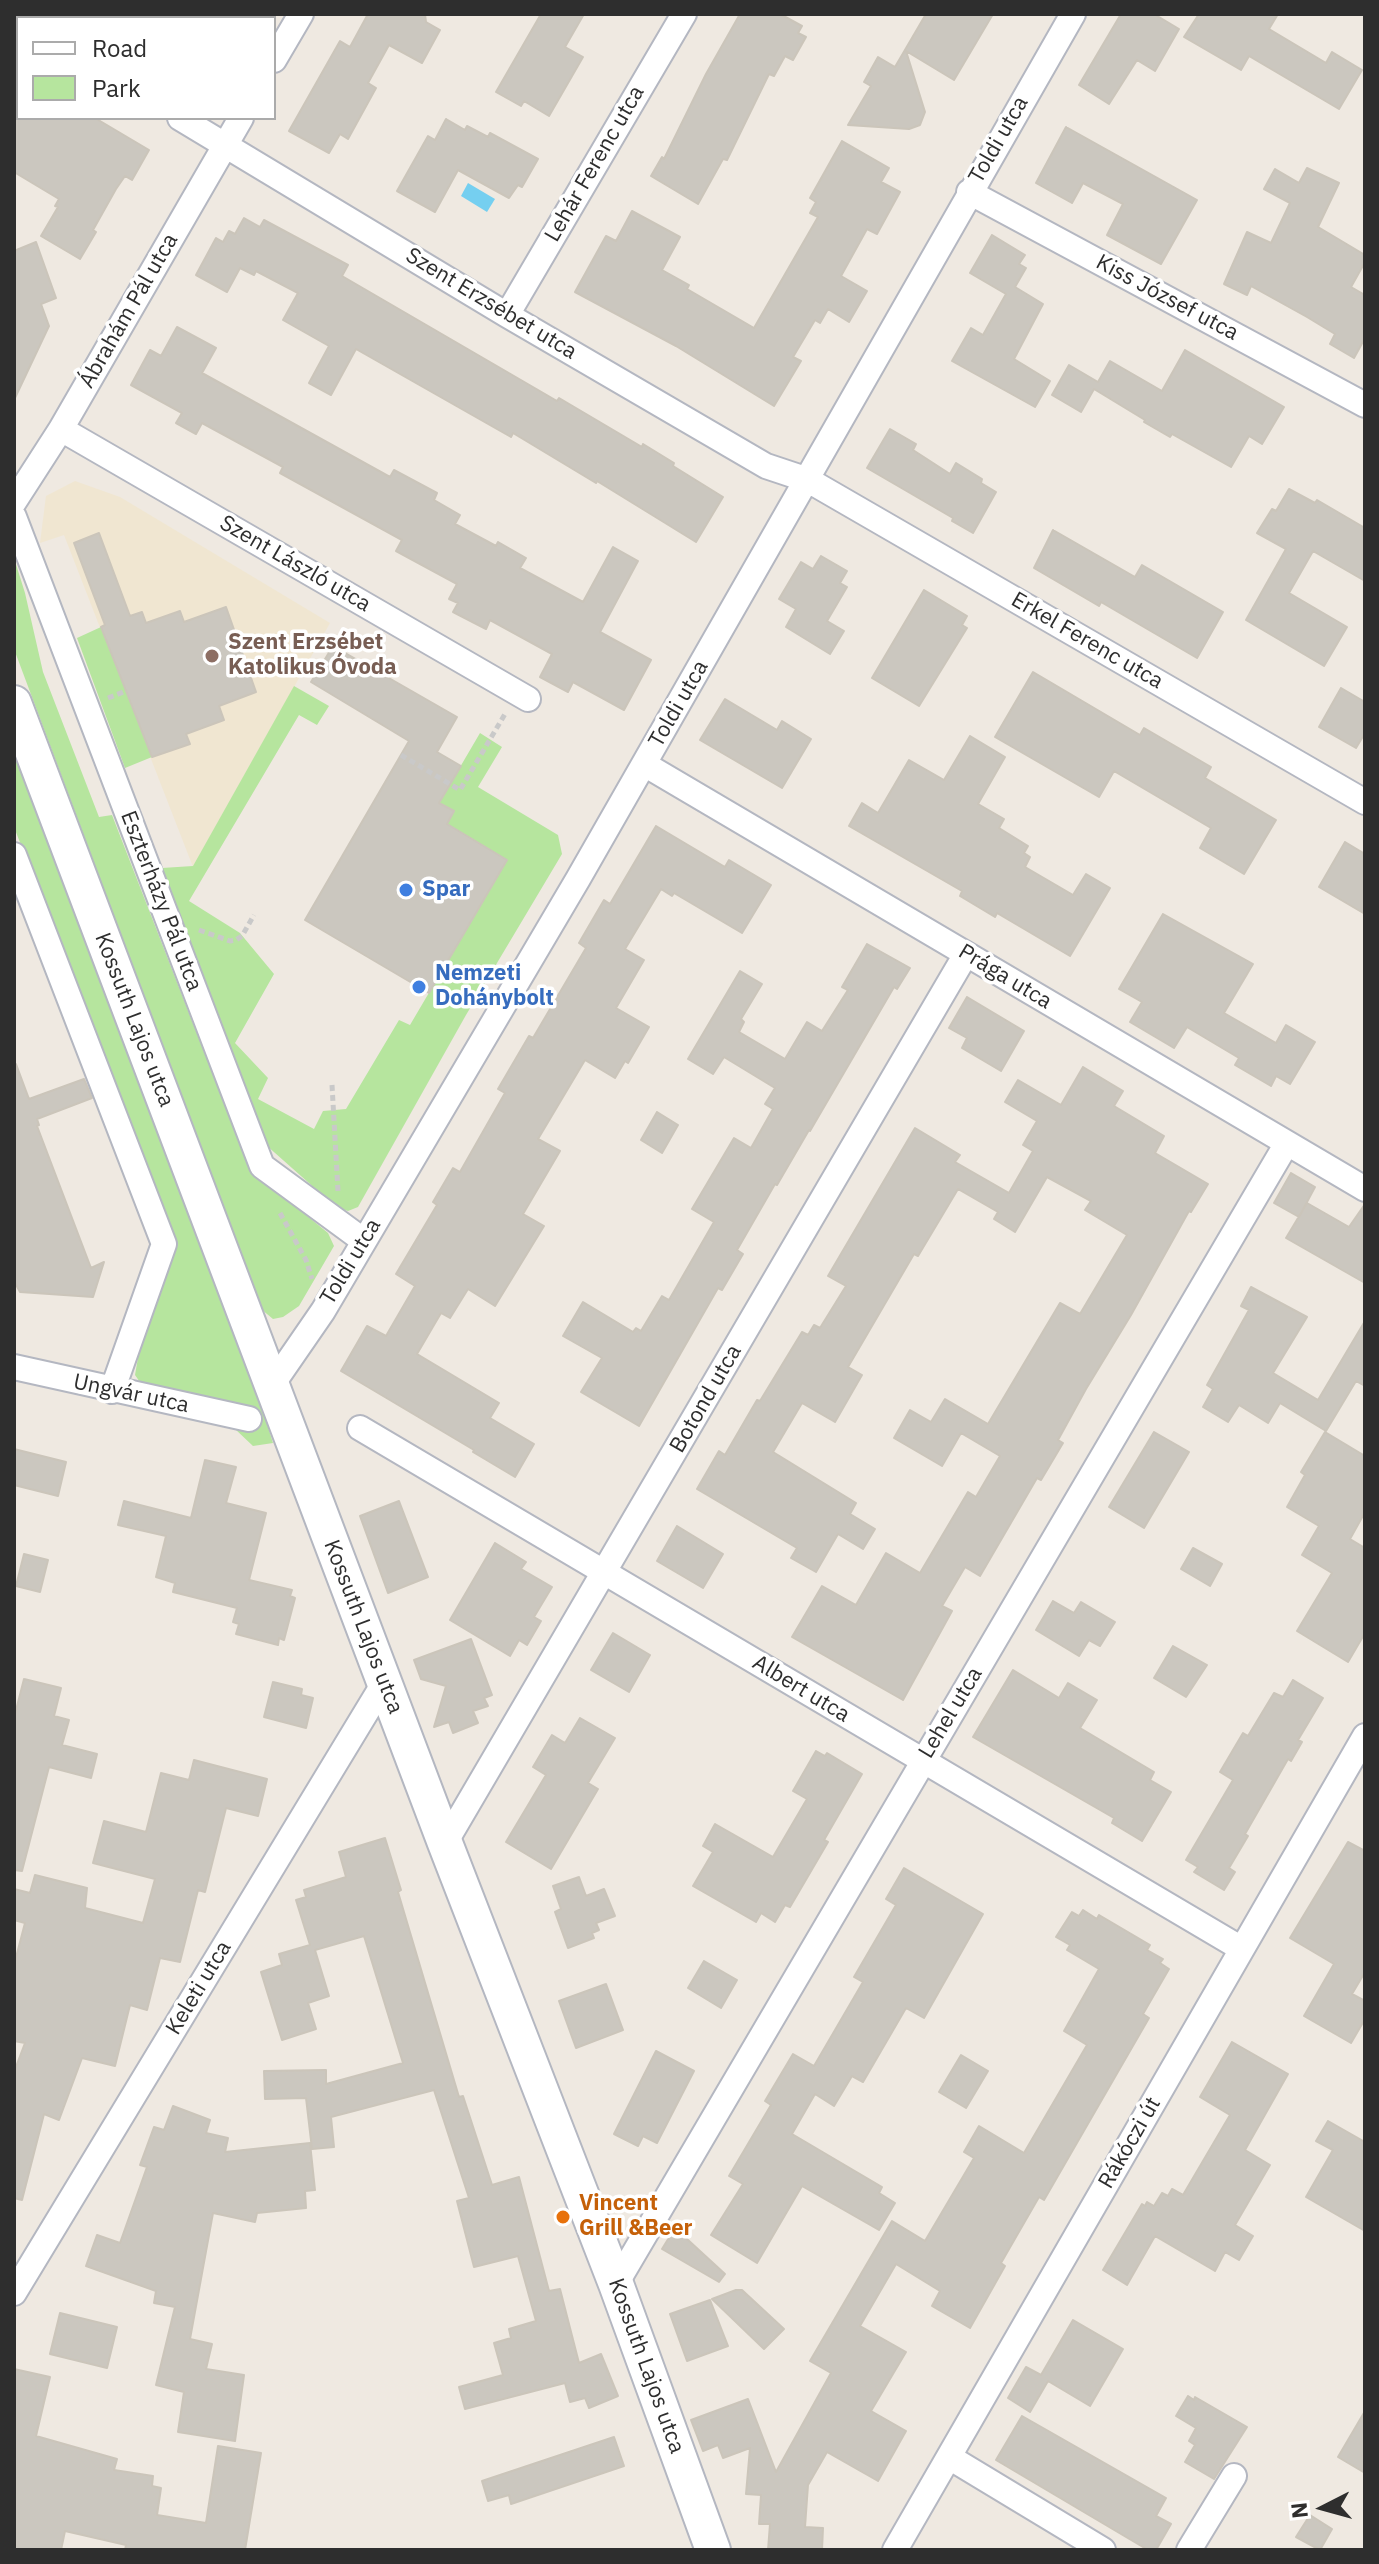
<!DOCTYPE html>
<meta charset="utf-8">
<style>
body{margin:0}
#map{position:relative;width:1379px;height:2564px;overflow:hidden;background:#efe9e1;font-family:"IBM Plex Sans",sans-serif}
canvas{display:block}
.frame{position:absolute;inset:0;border:16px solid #2e2e2e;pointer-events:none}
.legend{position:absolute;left:16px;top:16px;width:260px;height:104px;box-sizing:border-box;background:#fff;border:2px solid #ababab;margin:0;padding:10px 14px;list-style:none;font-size:24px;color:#2e2e2e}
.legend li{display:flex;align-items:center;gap:16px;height:40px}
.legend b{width:40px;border:2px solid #ababab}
.north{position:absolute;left:1283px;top:2468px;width:80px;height:80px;-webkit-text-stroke:6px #fff;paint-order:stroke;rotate:264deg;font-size:22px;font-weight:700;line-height:32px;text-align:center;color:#2e2e2e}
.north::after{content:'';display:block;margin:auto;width:28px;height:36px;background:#2e2e2e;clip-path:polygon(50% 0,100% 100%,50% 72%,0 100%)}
</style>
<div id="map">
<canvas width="1379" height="2564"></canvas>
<div class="frame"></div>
<ul class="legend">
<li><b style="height:10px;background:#fff"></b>Road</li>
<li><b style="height:22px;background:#b6e59e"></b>Park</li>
</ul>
<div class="north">N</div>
</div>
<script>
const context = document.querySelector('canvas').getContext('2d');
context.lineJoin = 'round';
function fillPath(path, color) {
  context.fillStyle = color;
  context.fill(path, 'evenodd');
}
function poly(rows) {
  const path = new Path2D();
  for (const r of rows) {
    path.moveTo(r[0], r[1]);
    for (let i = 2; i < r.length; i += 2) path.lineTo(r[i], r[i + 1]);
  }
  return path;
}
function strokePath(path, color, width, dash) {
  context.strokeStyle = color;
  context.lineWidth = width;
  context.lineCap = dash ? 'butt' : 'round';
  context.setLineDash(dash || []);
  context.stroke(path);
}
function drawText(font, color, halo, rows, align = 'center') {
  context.font = font + ' "IBM Plex Sans",sans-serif';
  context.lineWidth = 7;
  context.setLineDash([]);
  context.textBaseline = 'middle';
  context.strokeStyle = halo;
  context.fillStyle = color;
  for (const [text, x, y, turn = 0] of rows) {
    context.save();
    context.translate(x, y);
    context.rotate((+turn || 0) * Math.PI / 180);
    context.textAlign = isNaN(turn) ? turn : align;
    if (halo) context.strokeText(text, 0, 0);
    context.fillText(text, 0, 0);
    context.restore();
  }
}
fillPath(poly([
 [75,481,120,497,330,623,193,867,64,535,40,543,46,496]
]), '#f0e6d1');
fillPath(poly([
 [14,558,25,593,43,672,99,817,112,815,243,1152,255,1173,328,1233,334,1246,299,1306,283,1317,273,1319,261,1309,14,649],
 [101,627,152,757,125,768,77,638],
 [294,686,329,706,317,725,299,715,189,901,240,933,274,974,235,1043,268,1078,258,1099,314,1129,323,1111,346,1109,399,1020,410,1025,507,860,447,824,454,811,439,803,480,733,502,747,478,787,558,835,562,854,466,1015,358,1207,348,1211,336,1207,266,1145,201,979,162,868,193,866],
 [14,752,260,1401,273,1443,253,1446,235,1429,212,1398,144,1388,135,1375,140,1346,172,1233,14,827]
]), '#b6e59e');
fillPath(poly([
 [468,183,495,199,487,212,461,196]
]), '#75cff0');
const building = poly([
 [368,14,425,14,426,22,440,30,422,63,389,45,368,83,376,88,348,139,340,134,329,153,289,131,340,41,350,47,368,14],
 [541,14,584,14,565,47,583,57,549,116,524,101,521,106,496,92,541,14],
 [740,14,780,14,802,26,798,33,806,37,793,60,785,56,774,76,769,74,727,160,723,159,698,204,651,176,662,157,664,159,706,74,740,14],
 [926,14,993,14,954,80,906,51,925,112,920,125,909,129,848,125,871,86,864,82,878,57,895,67,926,14],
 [1121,14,1154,14,1179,29,1155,71,1137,60,1109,104,1079,85,1121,14],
 [1199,14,1278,14,1269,29,1326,63,1332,52,1362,70,1339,109,1249,56,1241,70,1184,37,1199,14],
 [14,118,95,118,149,150,132,180,125,176,116,189,93,230,96,232,80,259,41,236,58,207,55,206,59,199,14,172,14,118],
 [446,119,465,130,467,126,488,137,490,133,538,159,522,187,518,185,509,198,458,170,435,212,397,191,428,136,435,140,446,119],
 [1066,127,1197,200,1161,264,1107,235,1123,204,1083,183,1072,203,1036,183,1066,127],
 [842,141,889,168,881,182,900,192,877,234,867,229,841,276,867,291,849,322,828,309,820,323,815,320,793,357,801,361,774,406,676,346,575,292,606,236,616,241,632,211,680,237,662,270,689,285,687,289,754,328,818,217,810,213,816,202,810,198,842,141],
 [1307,168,1339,183,1318,227,1365,255,1365,262,1351,287,1365,295,1365,338,1354,358,1330,344,1335,334,1307,317,1251,286,1247,295,1224,284,1247,232,1271,243,1290,203,1264,189,1275,169,1299,183,1307,168],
 [244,218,260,227,264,220,348,265,342,276,557,401,559,398,642,447,643,444,674,463,673,466,723,497,696,542,597,481,596,483,513,433,511,437,356,349,331,395,309,383,329,346,283,320,298,293,256,271,254,275,240,268,227,292,196,275,216,238,223,242,229,231,235,234,244,218],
 [992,235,1025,255,1019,264,1026,268,1015,287,1043,304,1014,359,1050,381,1035,407,952,361,971,328,983,335,1006,294,970,273,992,235],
 [36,242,56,298,41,304,49,326,14,400,14,251,36,242],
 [177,327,216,348,202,373,390,477,394,470,437,493,434,500,460,515,455,524,496,546,498,542,526,558,520,568,583,602,613,547,638,561,600,632,651,660,624,710,573,682,568,692,540,677,552,654,490,620,486,629,453,612,458,603,449,599,457,584,396,551,402,540,280,473,283,467,202,423,196,434,176,423,182,413,131,385,150,350,161,356,177,327],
 [1185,350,1284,407,1262,444,1249,436,1231,467,1172,434,1170,437,1144,422,1145,420,1094,389,1081,412,1052,395,1069,365,1098,382,1110,361,1162,391,1185,350],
 [890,429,916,444,913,450,950,474,956,463,982,479,981,483,996,492,973,533,952,521,953,518,867,468,890,429],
 [1289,489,1315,503,1317,500,1365,528,1365,581,1313,551,1289,593,1347,627,1324,666,1246,620,1286,549,1257,533,1272,509,1276,511,1289,489],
 [1053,530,1135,577,1142,565,1223,612,1197,658,1101,602,1099,606,1034,568,1053,530],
 [99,533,130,616,142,612,146,623,180,611,184,622,226,607,256,692,219,706,224,720,186,734,190,744,152,757,101,627,105,625,74,543,99,533],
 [821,556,847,571,840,583,847,587,827,621,844,631,830,654,786,627,796,609,779,599,801,562,813,569,821,556],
 [924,590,967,616,962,625,967,628,919,706,872,678,924,590],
 [333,646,457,717,437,752,461,766,439,803,454,811,447,824,507,860,429,993,305,920,409,741,311,682,333,646],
 [1033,672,1140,735,1144,728,1211,767,1205,778,1276,820,1244,874,1200,848,1211,828,1114,771,1099,797,995,737,1033,672],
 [1341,688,1365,702,1365,733,1356,748,1319,727,1341,688],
 [725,699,777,730,782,721,811,739,782,788,700,740,725,699],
 [970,736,1005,757,978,804,1004,819,999,828,1028,846,1024,853,1030,857,1025,867,1073,895,1086,874,1110,888,1070,956,997,913,995,917,960,896,962,891,849,826,862,803,878,813,909,760,944,780,970,736],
 [656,826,725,867,729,860,771,885,742,933,674,893,672,896,661,889,625,949,644,960,616,1008,649,1027,628,1063,625,1061,615,1078,585,1060,538,1139,560,1151,523,1214,544,1226,495,1306,468,1289,450,1318,441,1313,417,1354,499,1403,490,1418,534,1444,515,1477,473,1452,474,1450,341,1371,367,1326,386,1336,415,1286,396,1274,437,1205,433,1202,453,1168,460,1172,505,1093,498,1089,529,1036,533,1038,586,948,579,943,604,900,610,904,656,826],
 [1345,842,1365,854,1365,914,1319,887,1345,842],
 [1163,914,1253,964,1224,1013,1276,1043,1286,1025,1315,1042,1290,1084,1276,1076,1271,1086,1235,1065,1239,1058,1187,1027,1174,1048,1130,1022,1142,1002,1119,989,1163,914],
 [867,944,910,968,897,989,894,987,810,1131,809,1130,777,1185,775,1184,737,1250,743,1254,722,1290,718,1288,639,1426,581,1392,602,1358,563,1336,583,1302,633,1332,636,1328,641,1331,662,1296,669,1300,714,1222,692,1209,734,1138,751,1148,773,1109,765,1104,775,1088,724,1057,713,1074,688,1059,740,971,762,984,741,1019,744,1022,739,1032,785,1059,807,1022,822,1031,848,990,842,987,867,944],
 [967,997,1024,1031,1001,1071,962,1048,967,1038,949,1028,967,997],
 [14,1064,16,1064,29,1099,84,1079,92,1098,37,1119,39,1125,37,1126,91,1268,104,1262,93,1297,20,1292,14,1281,14,1064],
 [1083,1067,1123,1091,1114,1106,1164,1136,1155,1153,1208,1184,1191,1212,1189,1211,1131,1315,1086,1389,1058,1440,1063,1443,1041,1480,1037,1478,980,1576,965,1567,942,1606,952,1611,903,1700,792,1637,822,1586,856,1605,886,1553,920,1573,968,1492,976,1497,1000,1456,961,1433,942,1466,894,1438,910,1410,931,1422,945,1399,988,1424,1060,1303,1080,1314,1127,1235,1085,1210,1091,1201,1047,1177,1015,1232,994,1219,998,1212,958,1189,918,1256,914,1254,848,1367,862,1375,835,1422,802,1403,773,1452,856,1503,850,1514,875,1529,863,1549,838,1534,816,1572,791,1558,797,1548,697,1489,719,1451,725,1455,757,1400,760,1401,802,1332,808,1335,814,1325,820,1328,846,1286,828,1276,915,1128,960,1155,955,1162,1009,1193,1033,1151,1023,1145,1037,1121,1005,1102,1018,1080,1061,1105,1083,1067],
 [657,1112,678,1125,662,1153,641,1140,657,1112],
 [1291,1173,1315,1187,1299,1217,1274,1203,1291,1173],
 [1307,1203,1349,1227,1365,1204,1365,1283,1286,1238,1307,1203],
 [1251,1287,1307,1317,1273,1373,1318,1400,1365,1321,1365,1386,1356,1381,1326,1431,1280,1403,1268,1423,1239,1405,1228,1422,1203,1407,1213,1389,1207,1385,1249,1310,1241,1306,1251,1287],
 [1154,1432,1189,1452,1144,1528,1109,1507,1154,1432],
 [1325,1432,1365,1456,1365,1512,1350,1539,1365,1548,1365,1633,1348,1662,1297,1631,1332,1573,1302,1555,1319,1526,1287,1507,1305,1475,1301,1472,1325,1432],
 [14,1449,66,1462,58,1496,14,1485,14,1449],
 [205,1460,236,1467,226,1503,266,1513,249,1580,292,1590,290,1596,295,1598,284,1640,279,1638,278,1645,236,1634,239,1624,233,1622,237,1608,173,1592,175,1583,156,1577,166,1536,118,1525,124,1501,191,1518,205,1460],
 [399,1501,428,1577,388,1593,360,1516,399,1501],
 [677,1526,723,1554,703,1588,657,1561,677,1526],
 [495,1543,526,1562,521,1569,552,1587,534,1617,541,1621,527,1645,519,1640,510,1656,450,1620,495,1543],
 [1193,1548,1222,1564,1210,1586,1181,1569,1193,1548],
 [24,1554,48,1560,40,1592,16,1586,24,1554],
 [1053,1601,1074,1613,1081,1602,1115,1622,1100,1646,1089,1640,1079,1656,1036,1630,1053,1601],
 [613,1633,650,1655,629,1692,591,1670,613,1633],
 [471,1639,492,1695,484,1698,488,1706,473,1711,478,1723,453,1733,449,1722,434,1727,446,1686,421,1679,414,1660,471,1639],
 [1173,1646,1207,1665,1186,1697,1154,1678,1173,1646],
 [1013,1670,1059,1698,1068,1683,1097,1700,1080,1728,1154,1772,1150,1780,1171,1792,1142,1841,1112,1823,1114,1818,973,1737,1013,1670],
 [24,1679,61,1688,54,1716,69,1720,62,1745,97,1754,91,1778,49,1767,22,1871,14,1870,14,1718,24,1679],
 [1293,1680,1323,1698,1298,1740,1302,1742,1291,1761,1288,1759,1245,1834,1248,1836,1229,1868,1235,1872,1224,1890,1194,1872,1198,1867,1186,1860,1233,1780,1220,1772,1243,1733,1248,1736,1274,1693,1283,1697,1293,1680],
 [273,1682,302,1689,301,1695,313,1698,306,1728,264,1717,273,1682],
 [580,1718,615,1738,588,1783,598,1789,551,1869,506,1842,546,1775,533,1767,552,1735,565,1743,580,1718],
 [816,1751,825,1756,827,1753,862,1774,824,1840,828,1842,790,1907,785,1905,775,1922,761,1913,756,1922,693,1886,713,1852,703,1846,715,1824,773,1857,807,1799,793,1791,816,1751],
 [194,1760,267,1779,258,1816,226,1808,205,1892,198,1890,180,1962,160,1958,147,2010,130,2005,115,2066,82,2058,59,2120,44,2114,22,2200,14,2198,14,2072,25,2043,14,2041,14,1965,25,1923,14,1920,14,1889,30,1893,35,1875,87,1888,85,1908,143,1923,155,1879,93,1863,104,1821,146,1832,161,1773,189,1780,194,1760],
 [385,1838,401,1890,398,1892,459,2097,463,2096,492,2185,519,2177,549,2291,560,2289,579,2363,601,2354,618,2396,589,2408,585,2398,570,2402,565,2383,465,2409,459,2387,503,2375,494,2343,511,2338,509,2329,536,2321,518,2256,474,2267,457,2201,469,2198,434,2090,331,2117,334,2147,312,2149,306,2098,265,2099,264,2071,326,2070,326,2084,403,2063,364,1936,315,1950,329,1996,308,2003,316,2029,282,2040,261,1972,282,1965,279,1954,310,1945,296,1900,306,1897,304,1890,346,1877,339,1852,385,1838],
 [1348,1842,1365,1851,1365,1972,1352,1994,1365,2001,1365,2019,1351,2043,1304,2016,1334,1964,1290,1938,1348,1842],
 [904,1868,983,1914,924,2018,906,2008,863,2082,852,2076,834,2106,815,2094,792,2134,882,2187,879,2193,895,2203,879,2230,802,2186,757,2263,711,2235,743,2184,729,2176,771,2105,765,2101,793,2054,814,2066,863,1982,854,1977,896,1905,886,1899,904,1868],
 [579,1877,586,1896,604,1889,615,1916,596,1923,599,1930,592,1933,594,1938,568,1948,555,1912,561,1909,553,1886,579,1877],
 [1083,1910,1097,1919,1099,1915,1150,1945,1147,1950,1163,1959,1160,1963,1169,1969,1143,2014,1149,2018,1044,2200,1039,2197,1001,2263,1005,2266,970,2328,932,2306,940,2291,896,2264,860,2326,906,2352,871,2411,906,2431,878,2481,827,2452,808,2485,805,2527,823,2528,822,2550,768,2550,770,2524,759,2524,761,2495,746,2494,750,2448,723,2458,718,2445,703,2451,691,2420,748,2399,776,2472,831,2373,810,2361,892,2221,925,2241,974,2158,964,2152,979,2126,1024,2153,1087,2045,1064,2031,1099,1969,1067,1950,1070,1945,1056,1937,1072,1912,1079,1916,1083,1910],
 [704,1961,737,1980,721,2008,688,1988,704,1961],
 [606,1984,623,2030,576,2048,559,2001,606,1984],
 [1232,2042,1288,2074,1245,2150,1270,2165,1235,2225,1253,2236,1239,2260,1225,2252,1215,2271,1155,2236,1127,2285,1103,2270,1142,2204,1145,2206,1147,2202,1154,2206,1162,2193,1168,2196,1172,2189,1183,2195,1230,2115,1200,2097,1232,2042],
 [656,2051,694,2071,657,2143,643,2136,638,2146,614,2134,656,2051],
 [961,2055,988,2071,966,2108,939,2092,961,2055],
 [173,2106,210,2120,206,2133,228,2138,225,2152,310,2143,315,2190,305,2191,306,2208,257,2213,255,2222,213,2213,190,2339,212,2344,206,2369,244,2375,235,2441,178,2432,184,2392,156,2385,175,2307,154,2303,156,2291,86,2266,97,2235,120,2243,147,2167,140,2165,154,2127,164,2130,173,2106],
 [1328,2121,1365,2142,1365,2231,1306,2197,1333,2150,1316,2141,1328,2121],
 [675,2228,725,2274,719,2282,662,2249,675,2228],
 [736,2290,742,2290,784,2329,764,2349,712,2299,736,2290],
 [710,2300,728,2346,687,2361,670,2314,710,2300],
 [60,2313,117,2327,107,2368,50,2354,60,2313],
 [1073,2320,1123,2349,1090,2406,1048,2381,1030,2412,1008,2398,1026,2367,1041,2375,1073,2320],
 [14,2369,50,2377,36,2436,117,2459,114,2470,153,2476,152,2486,161,2488,157,2515,206,2523,218,2446,261,2453,245,2550,125,2550,126,2545,65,2531,61,2550,14,2550,14,2369],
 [1188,2396,1194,2400,1195,2397,1247,2427,1214,2479,1185,2462,1195,2445,1189,2441,1196,2428,1176,2416,1188,2396],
 [1365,2411,1365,2473,1338,2457,1365,2411],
 [1022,2416,1166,2498,1156,2516,1171,2524,1156,2550,1148,2550,996,2460,1022,2416],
 [614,2437,624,2466,511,2504,509,2495,488,2501,482,2481,614,2437],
 [1310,2515,1332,2529,1320,2550,1296,2537,1310,2515]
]);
fillPath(building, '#cbc7bf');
strokePath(building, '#cbc5ba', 2);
const street = poly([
 [14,17,18,19],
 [274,60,301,14],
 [180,118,507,315,766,466,808,480,1365,802],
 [969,192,1365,405],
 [507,315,684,14],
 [61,429,528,699],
 [14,502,61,429,241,118],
 [14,517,262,1166,364,1241],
 [644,764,1365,1189],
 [14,855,164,1244,112,1391],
 [14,1367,249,1419],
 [272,1385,323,1311,578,879,1073,14],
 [360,1428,1242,1949],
 [445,1843,966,954],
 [616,2284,1287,1143],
 [14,2293,384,1683],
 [949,2457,1103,2550],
 [895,2550,1365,1736],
 [1189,2550,1234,2476]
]);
const secondary = poly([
 [14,703,445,1843,616,2284,713,2550]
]);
strokePath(street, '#b4b7c1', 28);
strokePath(secondary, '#b4b7c1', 38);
strokePath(poly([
 [108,698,126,691],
 [401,755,460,790,505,714],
 [199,930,230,941,236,940,242,936,254,915],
 [332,1085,338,1191],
 [280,1213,306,1260,312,1279]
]), '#c9c9c9', 5, [6, 4]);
strokePath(street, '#fff', 24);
strokePath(secondary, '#fff', 34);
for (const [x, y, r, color] of [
 [212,656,8,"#8d6e63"],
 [406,890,8,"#3f7fe0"],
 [419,987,8,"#3f7fe0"],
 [563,2217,8,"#e8710a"]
]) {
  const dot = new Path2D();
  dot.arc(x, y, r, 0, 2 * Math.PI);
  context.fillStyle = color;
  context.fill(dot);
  strokePath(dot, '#fff', 3);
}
drawText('22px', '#2e2e2e', '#fff', [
 ["Toldi utca",999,140,-60],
 ["Lehár Ferenc utca",595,164,-60],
 ["Kiss József utca",1167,298,28],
 ["Szent Erzsébet utca",491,304,31],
 ["Ábrahám Pál utca",129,311,-60],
 ["Szent László utca",295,564,30],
 ["Erkel Ferenc utca",1087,641,30],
 ["Toldi utca",679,704,-60],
 ["Eszterházy Pál utca",161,901,69],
 ["Prága utca",1005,977,31],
 ["Kossuth Lajos utca",134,1020,69],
 ["Toldi utca",351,1262,-59],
 ["Ungvár utca",131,1394,12],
 ["Botond utca",706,1399,-60],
 ["Kossuth Lajos utca",363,1627,69],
 ["Albert utca",801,1689,31],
 ["Lehel utca",951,1713,-59],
 ["Keleti utca",199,1988,-59],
 ["Rákóczi út",1130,2143,-60],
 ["Kossuth Lajos utca",646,2366,70]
]);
drawText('bold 22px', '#785e54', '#fff', [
 ["Szent Erzsébet",228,643],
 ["Katolikus Óvoda",228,668]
], 'left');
drawText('bold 22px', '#366cbe', '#fff', [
 ["Spar",422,890],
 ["Nemzeti",435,974],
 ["Dohánybolt",435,999]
], 'left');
drawText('bold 22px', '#c56008', '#fff', [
 ["Vincent",579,2204],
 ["Grill &Beer",579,2229]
], 'left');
</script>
